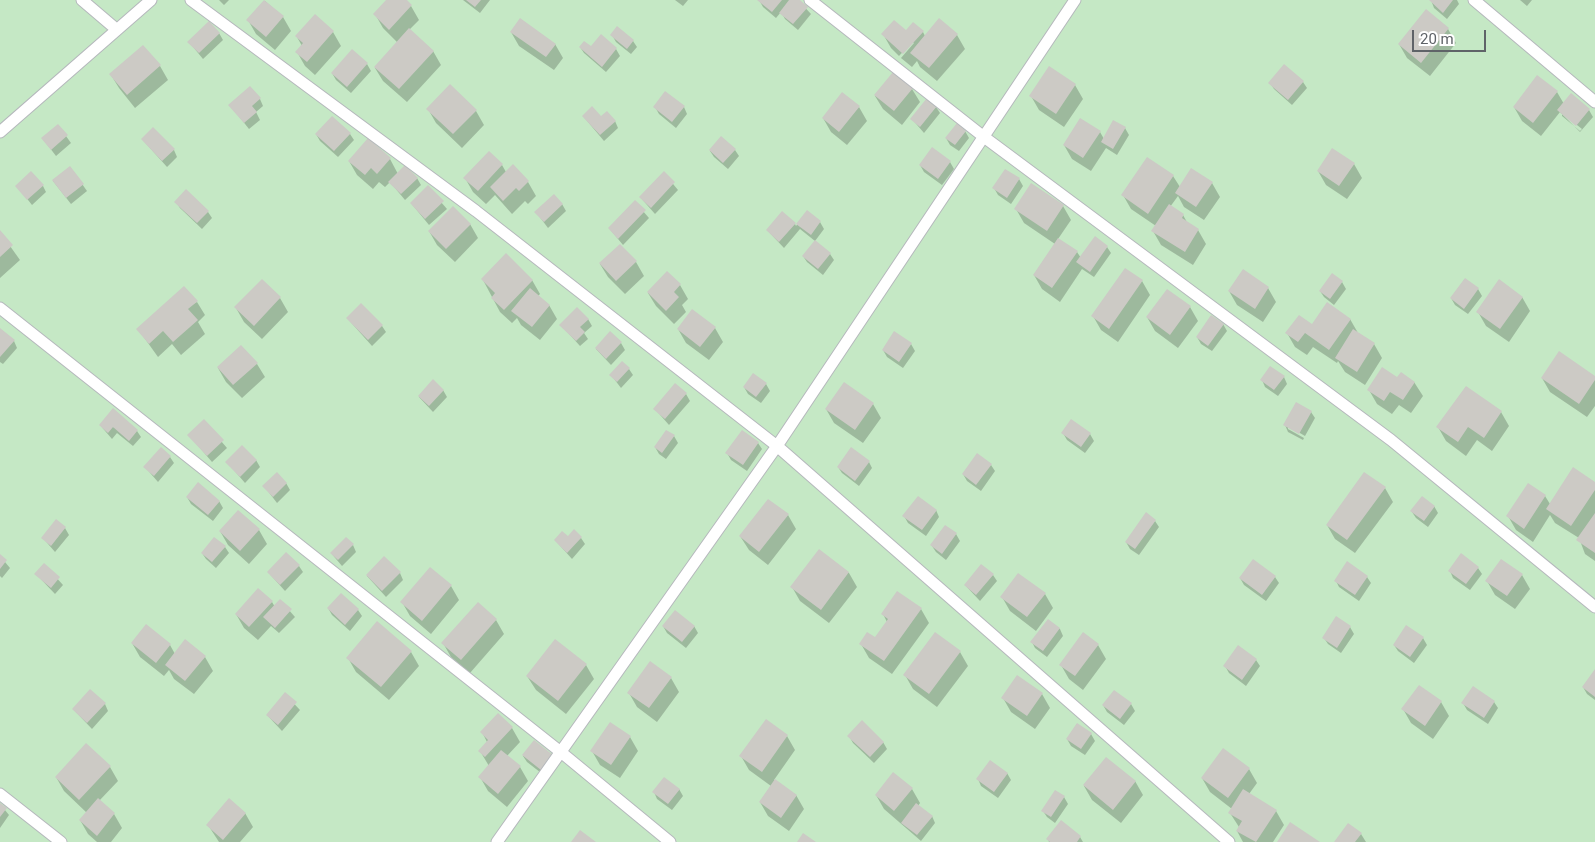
<!DOCTYPE html>
<style>
body{margin:0}
#map{position:relative;width:1595px;height:842px;overflow:hidden;background:#f1efe8;font-family:Roboto,sans-serif}
canvas{display:block}
.scale{position:absolute;left:1412px;top:30px;width:74px;height:22px;box-sizing:border-box;border:2px solid #5f6368;border-top:0;padding-left:6px;font-size:15px;line-height:18px;white-space:nowrap;color:#5f6368;-webkit-text-stroke:4px #fff;paint-order:stroke}
</style>
<div id="map">
<canvas width="1595" height="842"></canvas>
<div class="scale">20 m</div>
</div>
<script>
const context = document.querySelector('canvas').getContext('2d');
context.lineJoin = 'round';
function fillPath(path, color) {
  context.fillStyle = color;
  context.fill(path, 'evenodd');
}
function poly(rows) {
  const path = new Path2D();
  for (const r of rows) {
    path.moveTo(r[0], r[1]);
    for (let i = 2; i < r.length; i += 2) path.lineTo(r[i], r[i + 1]);
  }
  return path;
}
function strokePath(path, color, width, dash) {
  context.strokeStyle = color;
  context.lineWidth = width;
  context.lineCap = dash ? 'butt' : 'round';
  context.setLineDash(dash || []);
  context.stroke(path);
}
fillPath(poly([
 [0,0,1595,0,1595,842,0,842]
]), '#c5e8c5');
fillPath(poly([
 [219,0,229,0,224,5],
 [388,0,405,0,411,6,419,20,409,30,433,51,441,65,407,102,383,81,375,68,398,43,383,28,375,14],
 [463,0,490,0,480,13],
 [675,0,688,0,683,6],
 [759,0,798,0,811,14,798,30,785,19,781,12,776,18,763,7],
 [1431,0,1457,0,1459,4,1447,19,1434,8],
 [1520,0,1532,0,1527,6],
 [265,1,283,17,291,31,275,50,256,34,248,20],
 [1448,29,1456,43,1430,76,1407,58,1399,44],
 [333,32,341,46,315,75,305,66,297,52,302,46,297,37],
 [511,32,555,44,563,58,554,70,519,46],
 [906,32,923,32,925,36,957,35,965,49,937,81,920,67,917,61,912,67,901,58,914,43,912,42,899,56,891,48,883,34],
 [219,33,223,40,203,59,189,42],
 [612,35,633,41,637,47,631,54,616,42],
 [601,36,616,49,620,56,606,72,584,53,580,47,591,48],
 [367,64,371,71,351,93,336,80,332,73],
 [160,66,168,80,135,108,119,88,111,75],
 [1303,82,1307,88,1292,105,1274,89,1270,83],
 [1075,85,1083,99,1064,127,1039,110,1031,96],
 [450,86,476,111,484,125,462,148,436,123,428,109],
 [912,89,920,102,902,125,883,109,875,96],
 [1557,92,1564,104,1589,110,1593,117,1580,132,1560,112,1541,136,1522,121,1514,107],
 [1562,113,1582,129,1580,131,1562,116],
 [260,99,263,106,256,112,260,120,249,129,230,105],
 [655,107,684,107,687,114,676,128,659,114],
 [859,107,867,121,847,145,831,132,823,118],
 [936,107,940,113,924,133,912,119],
 [583,116,615,121,618,128,604,141],
 [58,125,71,143,56,156,43,139],
 [1125,128,1129,135,1117,155,1106,148,1091,171,1072,159,1064,145,1100,132,1104,139],
 [965,131,969,138,959,151,950,145,946,138],
 [316,134,350,134,354,140,338,157,320,141],
 [142,139,174,150,177,157,167,167],
 [735,150,739,156,728,169,714,157,710,151],
 [390,159,398,174,417,178,421,185,405,200,390,182,385,187,379,182,373,189,357,175,349,161],
 [1147,159,1173,176,1180,187,1212,183,1220,197,1204,220,1184,207,1178,196,1170,207,1183,215,1188,224,1198,230,1206,244,1193,265,1161,245,1153,231,1156,226,1131,209,1123,195],
 [950,162,954,169,942,185,924,172,920,165],
 [1354,164,1362,178,1347,199,1326,185,1318,171],
 [502,165,506,172,513,166,528,182,536,196,528,204,525,201,512,214,495,195,486,204,473,192,465,178],
 [70,167,87,191,71,204,53,181],
 [664,173,678,190,655,214,641,198],
 [1019,179,1023,186,1011,204,998,195,994,188],
 [17,186,43,186,46,192,32,205],
 [428,187,447,209,429,225,411,203],
 [176,202,208,212,212,218,202,229,180,208],
 [635,202,649,218,623,245,609,228],
 [562,204,566,211,548,228,536,212],
 [1063,206,1071,220,1058,239,1077,252,1081,258,1107,247,1111,253,1094,277,1082,269,1060,302,1042,289,1034,275,1055,244,1024,223,1016,209],
 [807,212,820,222,824,229,815,241,800,229,784,248,767,230,795,224,796,226],
 [470,224,478,238,455,262,437,245,429,231],
 [0,232,20,260,0,278],
 [830,254,834,260,823,275,807,262,803,256],
 [636,262,644,276,625,294,608,277,600,264],
 [1243,271,1268,288,1276,302,1263,322,1237,305,1229,291],
 [1465,279,1478,289,1482,296,1468,314,1455,305,1451,298],
 [483,280,532,280,540,294,538,296,549,305,557,319,540,340,521,325,517,318,512,323,500,312],
 [1142,281,1150,295,1118,342,1101,330,1093,316],
 [1342,282,1346,289,1334,305,1324,297,1320,291],
 [680,285,688,299,682,305,686,312,674,324,656,306,648,293],
 [1522,297,1530,311,1509,342,1486,326,1478,312],
 [280,298,288,312,262,339,244,322,236,308],
 [197,302,205,315,198,322,205,334,181,355,172,344,158,357,138,329],
 [1190,307,1198,321,1178,348,1155,331,1147,317],
 [347,318,382,326,386,332,372,346],
 [588,319,592,326,584,333,588,339,580,346,561,325],
 [1350,319,1358,333,1374,344,1382,358,1365,385,1345,372,1338,361,1337,363,1313,347,1307,355,1295,347,1287,333,1312,326],
 [1223,324,1227,331,1212,351,1201,344,1197,337],
 [715,328,723,342,709,360,686,343,678,329],
 [0,329,14,341,17,348,3,364,0,362],
 [621,343,625,350,611,365,596,349],
 [911,344,915,351,903,368,887,357,883,350],
 [257,364,265,377,242,398,226,382,218,368],
 [629,369,633,375,621,388,611,375],
 [1284,377,1287,384,1278,396,1265,387,1262,380],
 [1542,378,1595,378,1595,406,1587,417,1550,392],
 [1397,379,1414,382,1423,396,1411,413,1399,405,1392,414,1377,404,1369,390],
 [766,384,770,391,761,403,748,394,744,387],
 [1466,387,1501,412,1509,426,1492,451,1477,440,1466,456,1446,441,1438,427],
 [443,390,447,397,433,412,419,397],
 [686,394,690,401,669,425,655,409],
 [873,404,881,418,863,443,834,423,826,409],
 [1311,412,1315,418,1305,436,1288,426,1288,429,1304,438,1303,440,1288,432,1285,425],
 [204,421,227,448,212,462,189,435],
 [100,425,137,431,141,437,133,446,117,433,112,439],
 [1063,433,1090,434,1094,441,1085,453,1067,440],
 [674,436,678,443,666,459,659,454,655,447],
 [758,443,762,449,747,471,731,460,727,453],
 [170,457,174,463,158,482,145,467],
 [256,460,260,467,245,483,227,462],
 [869,462,872,468,859,486,842,473,838,467],
 [991,465,995,471,981,491,967,481,963,474],
 [286,483,290,490,277,503,264,486],
 [1595,484,1595,561,1585,554,1579,538,1555,523,1550,515,1533,542,1516,530,1508,516,1529,485,1545,496,1550,504],
 [1385,488,1393,502,1355,553,1335,539,1327,525],
 [187,497,219,501,223,508,213,521,191,504],
 [1434,506,1438,513,1428,527,1416,518,1412,512],
 [936,510,939,517,926,536,908,523,904,516],
 [788,515,796,529,768,565,749,550,740,536],
 [1155,521,1159,527,1139,555,1130,549,1126,542],
 [65,528,69,535,55,552,43,538],
 [259,530,267,544,249,564,228,545,220,531],
 [956,534,960,541,946,560,936,552,932,546],
 [581,538,585,544,572,559,555,540],
 [353,545,356,552,342,566,331,553],
 [225,547,229,553,216,568,206,559,202,553],
 [819,551,849,573,857,587,829,623,800,601,792,587],
 [0,556,10,568,2,578,0,576],
 [44,564,63,585,55,594,36,574],
 [299,566,303,572,285,591,268,572],
 [1478,568,1482,574,1470,590,1453,578,1450,571],
 [430,569,451,586,459,600,431,634,410,616,402,602],
 [400,573,403,580,386,597,367,576],
 [993,575,997,581,980,601,965,585],
 [1522,575,1530,589,1515,609,1495,595,1487,581],
 [1275,577,1279,583,1266,601,1244,585,1240,578],
 [1367,577,1371,583,1359,601,1339,587,1336,581],
 [1045,594,1053,608,1036,631,1010,611,1002,597],
 [281,601,295,617,279,633,271,626,258,640,244,628,236,614,272,602,275,607],
 [328,608,358,610,362,616,350,631,332,615],
 [921,609,929,623,892,674,869,658,861,644,875,639,887,622,883,614],
 [1337,618,1350,627,1354,634,1341,653,1328,644,1324,638],
 [496,620,504,634,470,673,451,657,443,643],
 [1048,621,1060,629,1063,636,1047,657,1035,648,1032,642],
 [663,626,694,626,698,633,686,648,667,633],
 [1423,638,1427,645,1414,663,1398,651,1394,645],
 [132,643,170,645,175,654,205,657,213,671,194,694,174,679,169,670,164,676,140,657],
 [1098,645,1106,659,1083,690,1069,679,1061,665],
 [411,652,419,666,389,700,356,672,348,658],
 [960,652,968,666,937,707,913,689,905,675],
 [1256,660,1260,666,1246,686,1229,673,1225,666],
 [586,665,594,679,566,714,536,690,527,676],
 [1595,671,1595,700,1587,694,1583,687],
 [671,678,679,692,657,722,637,707,629,693],
 [285,694,300,710,282,731,267,715],
 [1042,694,1050,708,1035,729,1011,712,1003,698],
 [1441,702,1449,716,1433,739,1411,723,1403,709],
 [1494,702,1498,708,1488,724,1467,710,1463,703],
 [105,704,108,711,92,729,73,709],
 [1131,704,1135,711,1124,725,1107,712,1103,705],
 [498,715,512,728,520,742,507,756,520,767,528,781,507,807,488,791,480,777,489,766,480,751,487,742,482,732],
 [611,724,630,737,638,751,620,778,600,765,592,751],
 [1077,724,1091,734,1095,741,1085,755,1071,746,1067,739],
 [787,736,795,750,774,780,796,795,804,809,789,831,768,816,760,802,771,786,749,770,741,756],
 [849,736,883,742,887,749,874,763,853,743],
 [552,755,545,776,527,762,523,756],
 [110,767,118,781,99,801,114,814,122,828,111,842,97,842,88,834,80,820,87,813,64,791,56,777],
 [1249,769,1257,783,1249,794,1276,811,1284,825,1273,842,1243,842,1237,831,1239,827,1230,813,1232,809,1210,792,1202,778],
 [1007,773,1011,780,998,798,981,786,978,779],
 [1135,781,1143,795,1121,823,1092,800,1084,786],
 [679,789,683,796,672,810,657,799,654,792],
 [912,789,920,803,918,806,932,816,935,823,921,841,884,809,876,795],
 [1064,797,1068,804,1055,823,1047,817,1043,811],
 [0,804,9,815,0,828],
 [245,813,253,827,240,842,219,842,208,825],
 [1361,834,1366,842,1336,842],
 [1080,837,1083,842,1049,842,1048,839]
]), '#0003');
fillPath(poly([
 [264,0,284,16,266,37,246,20],
 [386,0,407,0,412,5,389,30,373,14],
 [466,0,481,0,475,7],
 [757,0,782,0,772,12],
 [789,0,800,0,808,7,793,24,779,13],
 [1429,0,1453,0,1443,13],
 [1426,9,1449,28,1421,63,1398,44],
 [315,14,334,31,307,62,295,52,303,43,295,36],
 [520,18,556,44,546,57,510,32],
 [939,18,958,34,929,68,910,53],
 [894,20,906,30,913,22,924,31,903,54,881,34],
 [209,21,220,33,199,53,187,42],
 [617,26,634,40,627,49,610,35],
 [409,28,434,51,399,89,374,67],
 [601,34,617,48,602,67,579,47,584,41,591,46],
 [143,45,161,65,127,95,109,74],
 [352,49,368,63,347,87,331,73],
 [1284,64,1304,81,1288,100,1268,83],
 [1049,66,1076,84,1056,114,1029,96],
 [893,72,913,88,894,111,874,95],
 [1537,75,1558,91,1533,123,1513,107],
 [450,84,477,110,453,134,426,109],
 [250,86,261,98,252,106,257,112,244,123,228,105],
 [665,91,685,106,672,122,653,107],
 [842,92,860,106,839,132,822,118],
 [1571,93,1590,109,1576,126,1557,110],
 [927,98,937,106,920,127,910,119],
 [592,106,601,116,607,111,616,121,600,135,582,116],
 [332,116,351,133,334,151,315,134],
 [1080,118,1101,131,1083,158,1063,145],
 [1113,120,1126,127,1113,149,1101,142],
 [957,123,966,131,955,145,945,138],
 [58,124,68,135,51,150,41,138],
 [153,127,175,149,162,161,141,139],
 [721,136,736,149,723,163,709,150],
 [368,138,391,158,377,174,371,168,365,175,348,161],
 [932,147,951,161,938,179,919,165],
 [1332,148,1355,163,1339,186,1317,171],
 [489,151,503,164,478,191,463,178],
 [1147,157,1174,175,1148,214,1121,195],
 [513,164,529,181,519,191,516,188,503,201,490,187],
 [405,165,418,178,401,194,388,182],
 [70,166,84,184,66,198,52,180],
 [1191,168,1213,182,1196,207,1175,193],
 [1005,169,1020,178,1007,198,992,188],
 [31,171,44,185,27,200,15,186],
 [664,171,675,182,651,208,639,197],
 [1031,183,1064,205,1047,231,1014,209],
 [428,185,444,201,425,219,410,203],
 [186,189,209,211,197,223,174,202],
 [554,194,563,204,544,222,534,212],
 [635,200,646,210,618,239,608,228],
 [1169,204,1184,214,1182,218,1199,229,1185,252,1151,231],
 [453,206,471,224,446,249,428,231],
 [807,210,821,221,811,235,796,224],
 [782,211,796,223,779,242,766,230],
 [0,230,13,245,0,257],
 [1095,236,1108,246,1090,272,1076,262],
 [1058,238,1078,251,1052,288,1033,275],
 [815,240,831,253,818,269,802,256],
 [620,244,637,261,616,281,599,263],
 [506,253,533,280,504,310,491,298,495,293,481,279],
 [1125,268,1143,280,1109,329,1091,316],
 [1243,269,1269,287,1255,309,1228,291],
 [667,271,681,284,674,292,679,297,666,311,647,292],
 [1332,273,1343,281,1330,299,1319,291],
 [1465,278,1479,288,1464,309,1450,298],
 [262,279,281,297,254,326,234,307],
 [1499,279,1523,297,1500,329,1476,312],
 [184,286,198,301,188,309,198,320,173,342,163,331,149,344,136,329],
 [530,288,550,305,532,327,511,311],
 [1167,289,1191,306,1170,335,1146,317],
 [1327,302,1351,319,1329,350,1305,333,1298,342,1285,333,1299,315,1312,324],
 [361,303,383,325,368,340,346,318],
 [577,307,589,319,580,327,585,332,576,341,559,325],
 [692,309,716,327,700,347,677,329],
 [1211,315,1224,324,1208,346,1196,337],
 [0,328,15,340,0,357],
 [1353,329,1375,343,1357,372,1335,358],
 [610,331,622,342,606,359,595,348],
 [894,331,912,343,899,362,882,350],
 [241,345,258,363,233,385,217,367],
 [1559,351,1595,376,1595,380,1579,404,1541,378],
 [622,361,630,368,617,382,609,375],
 [1270,366,1285,376,1274,390,1260,380],
 [1382,367,1397,377,1401,372,1415,382,1403,400,1390,392,1384,401,1367,390],
 [753,373,767,383,756,397,743,387],
 [433,379,444,390,429,406,418,396],
 [844,382,874,403,855,430,825,409],
 [675,383,687,393,665,419,653,409],
 [1466,386,1502,411,1484,438,1468,427,1458,442,1436,427],
 [1296,402,1312,411,1299,434,1283,425],
 [113,408,138,430,129,441,113,427,108,433,99,425],
 [204,419,224,440,207,456,187,435],
 [1071,419,1091,433,1081,447,1061,433],
 [666,430,675,435,662,453,654,447],
 [742,430,759,442,743,465,725,453],
 [242,445,257,460,240,477,225,462],
 [161,447,171,456,154,476,143,467],
 [851,447,870,461,855,481,837,467],
 [977,453,992,464,976,485,962,474],
 [1573,467,1595,482,1595,490,1571,526,1546,509],
 [277,472,287,483,273,497,262,486],
 [1364,472,1386,487,1347,540,1326,525],
 [198,482,220,501,208,515,186,497],
 [1528,483,1546,495,1524,529,1506,516],
 [918,496,937,510,922,530,902,516],
 [1422,496,1435,506,1424,521,1410,511],
 [768,499,789,514,759,552,739,536],
 [238,510,260,529,240,551,219,531],
 [1146,512,1156,520,1135,549,1125,542],
 [1595,513,1595,553,1576,540],
 [56,519,66,527,51,546,41,538],
 [945,525,957,533,942,554,930,545],
 [574,529,582,537,567,553,554,540,562,531,568,536],
 [214,537,226,546,212,562,201,553],
 [346,537,354,544,338,560,330,553],
 [819,549,849,572,821,610,790,587],
 [286,552,300,565,280,585,267,572],
 [1461,553,1479,567,1466,584,1448,571],
 [0,554,7,560,0,569],
 [384,556,401,572,382,591,366,575],
 [1253,559,1276,576,1262,595,1239,578],
 [1501,559,1523,574,1507,596,1485,581],
 [1347,561,1368,576,1355,595,1334,581],
 [44,563,60,577,51,588,34,574],
 [981,564,994,574,976,595,964,585],
 [430,567,452,585,422,621,400,602],
 [1018,573,1046,593,1027,617,1000,597],
 [258,588,273,601,249,627,235,614],
 [897,591,922,608,884,661,859,644,867,632,875,637,888,619,881,614],
 [341,593,359,609,345,625,327,608],
 [280,599,292,609,275,628,263,617],
 [478,602,497,619,461,660,441,643],
 [675,610,695,626,682,642,662,626],
 [1336,616,1351,626,1337,648,1322,638],
 [1048,619,1060,628,1043,651,1030,642],
 [377,621,412,651,381,687,346,658],
 [146,624,171,644,156,663,131,643],
 [1406,625,1424,637,1410,657,1393,645],
 [935,632,961,651,929,694,903,675],
 [1083,632,1099,644,1075,676,1059,665],
 [185,639,206,656,185,681,165,665],
 [555,639,587,664,558,701,526,676],
 [1238,645,1257,659,1242,680,1223,666],
 [650,661,672,677,649,708,627,693],
 [1595,669,1595,697,1582,687],
 [1017,675,1043,693,1027,716,1001,698],
 [1419,685,1442,701,1425,726,1401,709],
 [1473,686,1495,701,1484,718,1461,703],
 [90,689,106,703,87,723,72,709],
 [1114,690,1132,703,1120,719,1102,705],
 [285,692,297,702,278,725,266,715],
 [498,713,513,727,485,757,478,751,488,740,480,732],
 [766,719,788,735,762,772,739,756],
 [862,720,884,742,870,757,847,736],
 [610,722,631,736,611,765,590,751],
 [1077,723,1092,733,1081,749,1066,739],
 [534,740,553,755,541,770,522,755],
 [86,743,111,766,79,800,55,777],
 [1223,748,1250,768,1228,798,1201,778],
 [501,750,521,766,498,794,478,777],
 [1106,757,1136,781,1113,810,1083,785],
 [990,760,1008,773,994,792,976,779],
 [893,772,913,788,894,811,875,795],
 [664,777,680,789,668,804,652,792],
 [775,779,797,795,781,818,759,802],
 [1243,789,1277,810,1256,842,1236,831,1242,821,1228,813],
 [1055,790,1065,796,1051,817,1041,811],
 [98,798,115,813,97,836,79,820],
 [229,798,246,813,223,840,206,825],
 [0,803,7,808,0,817],
 [916,803,933,816,917,835,901,823],
 [1061,820,1081,836,1077,842,1050,842,1046,839],
 [1290,822,1320,842,1277,842],
 [1348,823,1362,833,1355,842,1334,842],
 [580,830,596,842,571,842],
 [803,833,816,842,797,842]
]), '#cccac5');
const lane = poly([
 [82,0,116,29],
 [191,0,476,211,777,446,1229,842],
 [810,0,984,137,1391,440,1595,607],
 [1474,0,1595,102],
 [0,132,151,0],
 [0,308,562,753,670,842],
 [0,794,61,842],
 [497,842,777,446,1075,0]
]);
strokePath(lane, '#b5b8bc', 13);
strokePath(lane, '#fff', 11);
</script>
